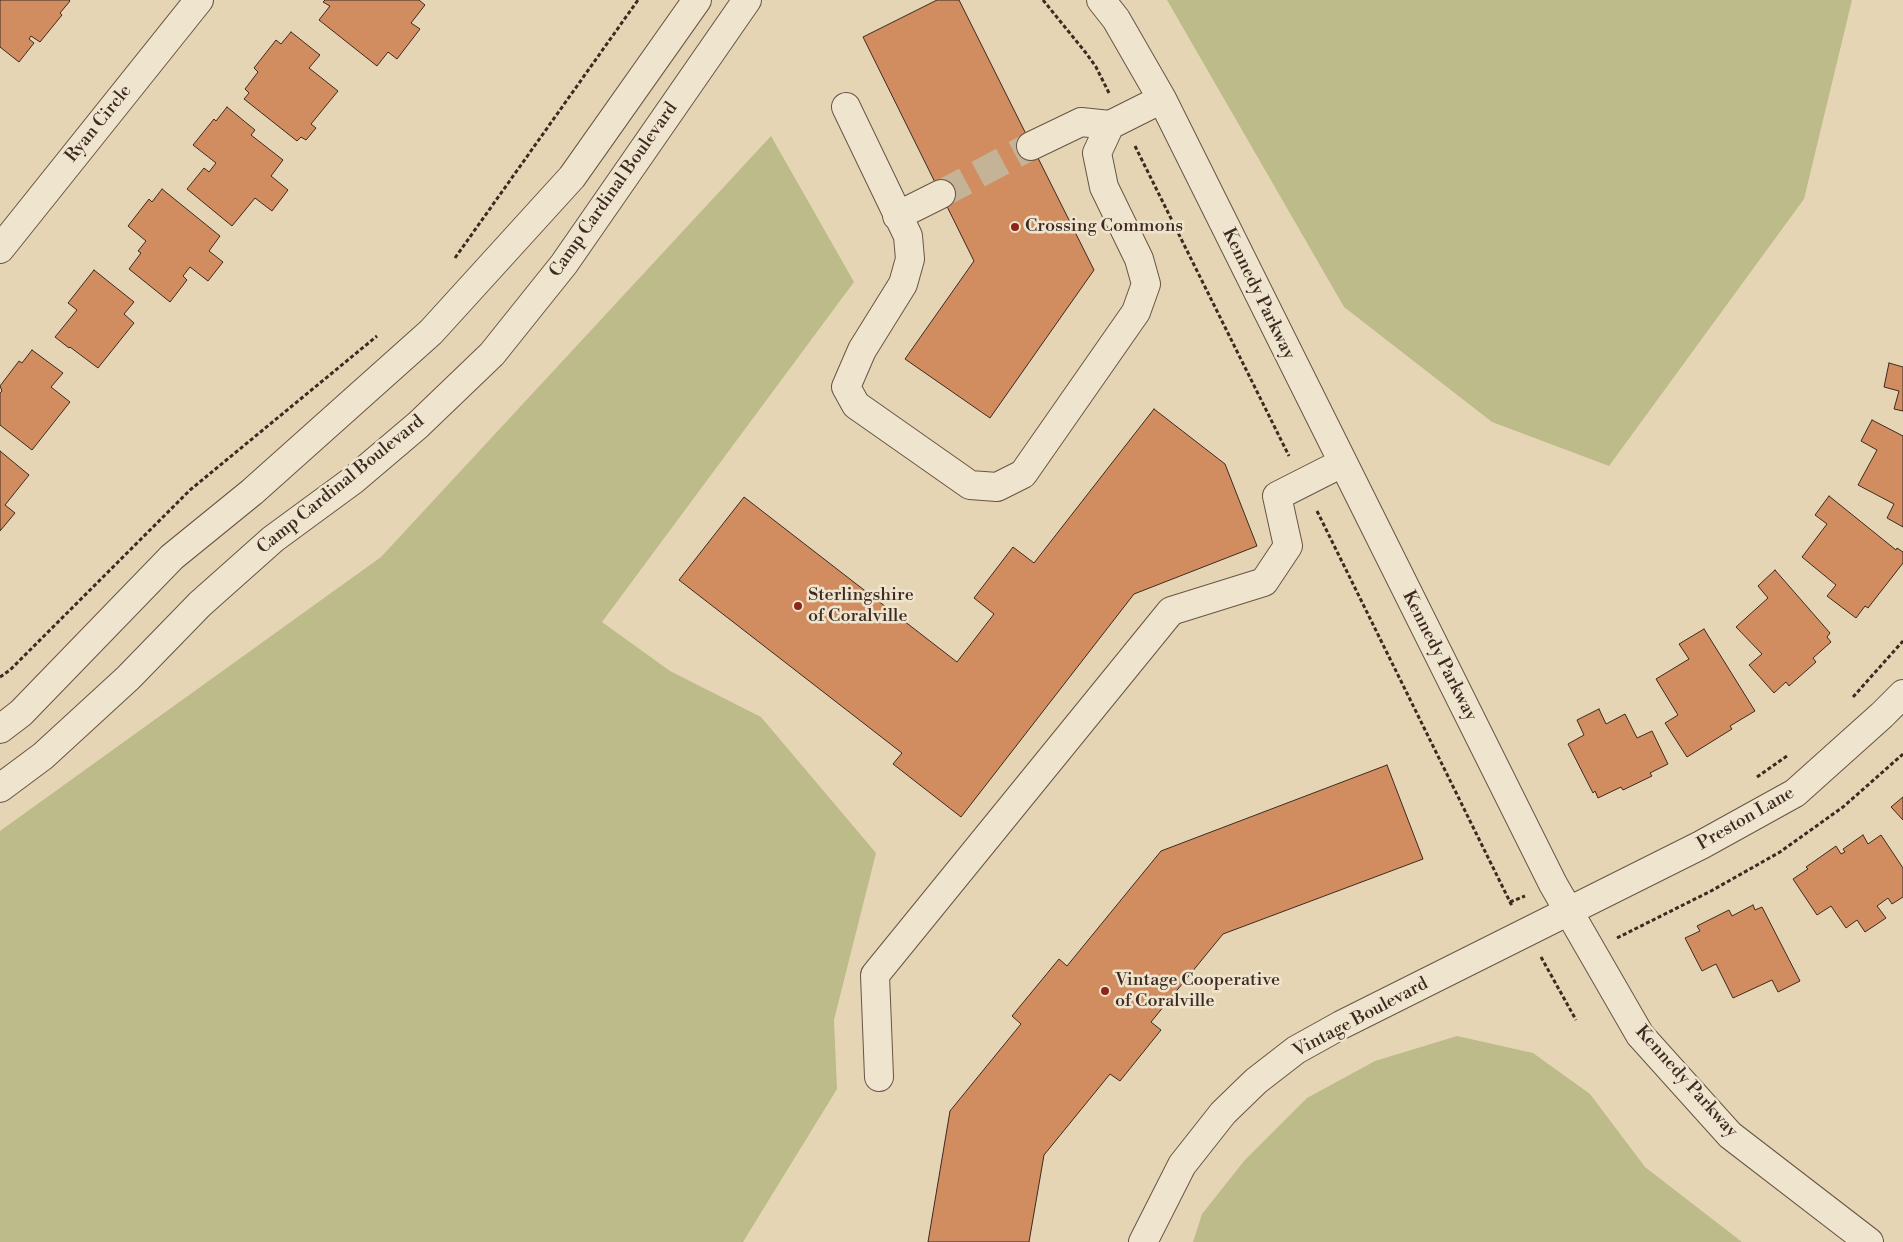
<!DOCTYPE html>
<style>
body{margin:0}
canvas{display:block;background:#e6d5b4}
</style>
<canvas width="1903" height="1242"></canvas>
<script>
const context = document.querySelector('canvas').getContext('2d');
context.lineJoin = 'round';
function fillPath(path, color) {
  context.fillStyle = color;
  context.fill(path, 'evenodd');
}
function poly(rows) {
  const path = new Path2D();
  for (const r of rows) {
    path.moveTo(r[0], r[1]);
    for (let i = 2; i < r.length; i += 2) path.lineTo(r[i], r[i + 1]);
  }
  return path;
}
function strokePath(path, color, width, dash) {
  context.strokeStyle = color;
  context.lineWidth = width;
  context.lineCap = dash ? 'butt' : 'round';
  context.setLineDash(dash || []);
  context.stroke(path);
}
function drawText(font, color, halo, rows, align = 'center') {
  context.font = font + ' "Libre Bodoni",serif';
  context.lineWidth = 5;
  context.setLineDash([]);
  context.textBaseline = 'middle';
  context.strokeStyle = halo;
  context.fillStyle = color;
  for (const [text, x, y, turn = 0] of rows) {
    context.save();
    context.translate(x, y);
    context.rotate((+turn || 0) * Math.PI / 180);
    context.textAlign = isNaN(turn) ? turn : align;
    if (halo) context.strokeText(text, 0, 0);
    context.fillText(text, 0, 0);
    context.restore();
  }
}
fillPath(poly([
 [1167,0,1852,0,1804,199,1609,466,1492,422,1344,307],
 [771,136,854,282,602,622,670,671,761,717,876,853,834,1020,837,1089,743,1242,0,1242,0,831,381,557],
 [1457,1036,1533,1053,1590,1094,1645,1167,1742,1242,1193,1242,1202,1214,1244,1161,1307,1098,1375,1061]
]), '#bcbb89');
const building = poly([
 [0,0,69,0,70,1,60,13,62,15,40,42,31,36,29,39,34,43,19,62,0,47,0,0],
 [325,0,419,0,425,5,411,23,420,29,397,59,388,52,377,66,319,20,330,6,323,2,325,0],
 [937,0,959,0,1094,270,990,418,905,359,974,261,863,37,937,0],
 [291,32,320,55,309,68,338,91,311,124,316,128,306,140,301,137,297,141,244,99,249,93,245,89,258,72,254,68,276,40,281,44,291,32],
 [227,107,255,130,251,135,283,160,271,176,288,190,272,211,255,198,232,226,187,189,204,168,209,172,216,163,193,145,214,119,216,121,227,107],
 [162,189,220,236,209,251,223,262,208,281,190,267,183,276,187,280,170,302,129,269,141,253,138,251,146,241,128,226,149,199,152,202,162,189],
 [94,270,134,302,124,314,134,323,98,368,70,347,69,348,55,337,77,310,68,303,94,270],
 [32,350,63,373,51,387,70,402,32,450,0,425,0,393,2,391,0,386,19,361,22,363,32,350],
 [1889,363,1903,367,1903,411,1894,409,1899,391,1884,387,1889,363],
 [1154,409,1225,464,1257,546,1134,594,961,817,893,764,902,753,679,580,744,497,957,662,994,614,974,598,1013,547,1034,563,1154,409],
 [1872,420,1903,436,1903,527,1887,518,1894,504,1858,485,1877,450,1861,441,1872,420],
 [0,451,29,475,5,505,15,513,0,531,0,451],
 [1829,496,1896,550,1897,548,1903,552,1903,563,1868,608,1865,606,1856,618,1827,596,1836,585,1802,557,1827,524,1815,515,1829,496],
 [1775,570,1830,633,1827,637,1831,642,1813,658,1816,662,1789,686,1786,682,1774,693,1749,665,1762,654,1736,627,1768,598,1758,586,1775,570],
 [1704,629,1755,711,1730,726,1732,729,1687,757,1665,723,1678,715,1656,679,1689,659,1679,644,1704,629],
 [1599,709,1606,724,1625,714,1637,738,1652,731,1668,764,1650,773,1652,776,1623,790,1621,787,1598,798,1595,791,1593,793,1568,744,1584,735,1577,720,1599,709],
 [1387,765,1423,859,1223,934,1151,1022,1161,1030,1120,1081,1110,1074,1044,1155,1029,1242,928,1242,950,1111,1021,1024,1012,1016,1059,959,1067,966,1161,851,1387,765],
 [1903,797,1903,820,1891,807,1903,797],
 [1863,835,1868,844,1881,835,1903,868,1903,897,1892,904,1888,898,1877,906,1886,918,1865,932,1857,920,1846,928,1831,906,1817,915,1793,879,1808,869,1806,867,1836,846,1841,854,1845,852,1843,849,1863,835],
 [1753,905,1755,910,1762,907,1800,981,1778,992,1772,980,1733,998,1716,964,1702,971,1685,938,1700,931,1697,926,1729,910,1732,916,1753,905]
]);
fillPath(building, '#d18d60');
strokePath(building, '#3d2a20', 1);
strokePath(poly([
 [941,194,1031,146]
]), '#c4b396', 28, [28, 14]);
const minor = poly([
 [1101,0,1116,19,1162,99,1553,884,1640,1035,1730,1135,1869,1242],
 [846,107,908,236,910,259,903,284,862,350,846,387,856,405,970,485,997,487,1023,474,1136,312,1146,284,1139,259,1104,187,1097,153,1110,125,1162,99],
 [1031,146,1081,122,1110,125],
 [897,216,941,194],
 [0,249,199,0],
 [0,729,21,713,172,557,252,492,431,332,572,177,697,0],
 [0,788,43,756,128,678,200,604,273,539,352,481,418,425,492,354,564,264,747,0],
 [879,1077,875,975,1171,611,1264,582,1288,546,1277,496,1342,463],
 [1143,1242,1182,1165,1223,1113,1256,1081,1296,1050,1341,1025,1701,845,1795,793,1882,715,1903,694]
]);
strokePath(minor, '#675545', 30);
strokePath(poly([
 [1043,0,1086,53,1096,67,1109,93],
 [1135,146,1289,456],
 [455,258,638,0],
 [1317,511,1512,906],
 [0,677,10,670,190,490,377,336],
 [1853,697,1903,641],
 [1757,777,1787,756],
 [1510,902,1525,896],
 [1617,938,1711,891,1780,852,1843,807,1903,754],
 [1541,957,1576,1020]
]), '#3d2a20', 3, [4, 2.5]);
strokePath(minor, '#efe4ce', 28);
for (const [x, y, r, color] of [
 [1015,227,5,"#8f2418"],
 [798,606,5,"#8f2418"],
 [1105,991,5,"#8f2418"]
]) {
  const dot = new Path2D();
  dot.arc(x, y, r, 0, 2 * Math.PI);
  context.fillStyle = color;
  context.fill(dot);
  strokePath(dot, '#efe4ce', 2);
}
drawText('18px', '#3d2a20', '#efe4ce', [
 ["Ryan Circle",99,124,-51],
 ["Camp Cardinal Boulevard",614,190,-55],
 ["Kennedy Parkway",1258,294,64],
 ["Camp Cardinal Boulevard",341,485,-39],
 ["Kennedy Parkway",1439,656,63],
 ["Preston Lane",1746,819,-30],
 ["Vintage Boulevard",1361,1018,-28],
 ["Kennedy Parkway",1686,1082,48]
]);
drawText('18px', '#3d2a20', '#efe4ce', [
 ["Crossing Commons",1025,227],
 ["Sterlingshire",808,596],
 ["of Coralville",808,617],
 ["Vintage Cooperative",1115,981],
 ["of Coralville",1115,1002]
], 'left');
</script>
